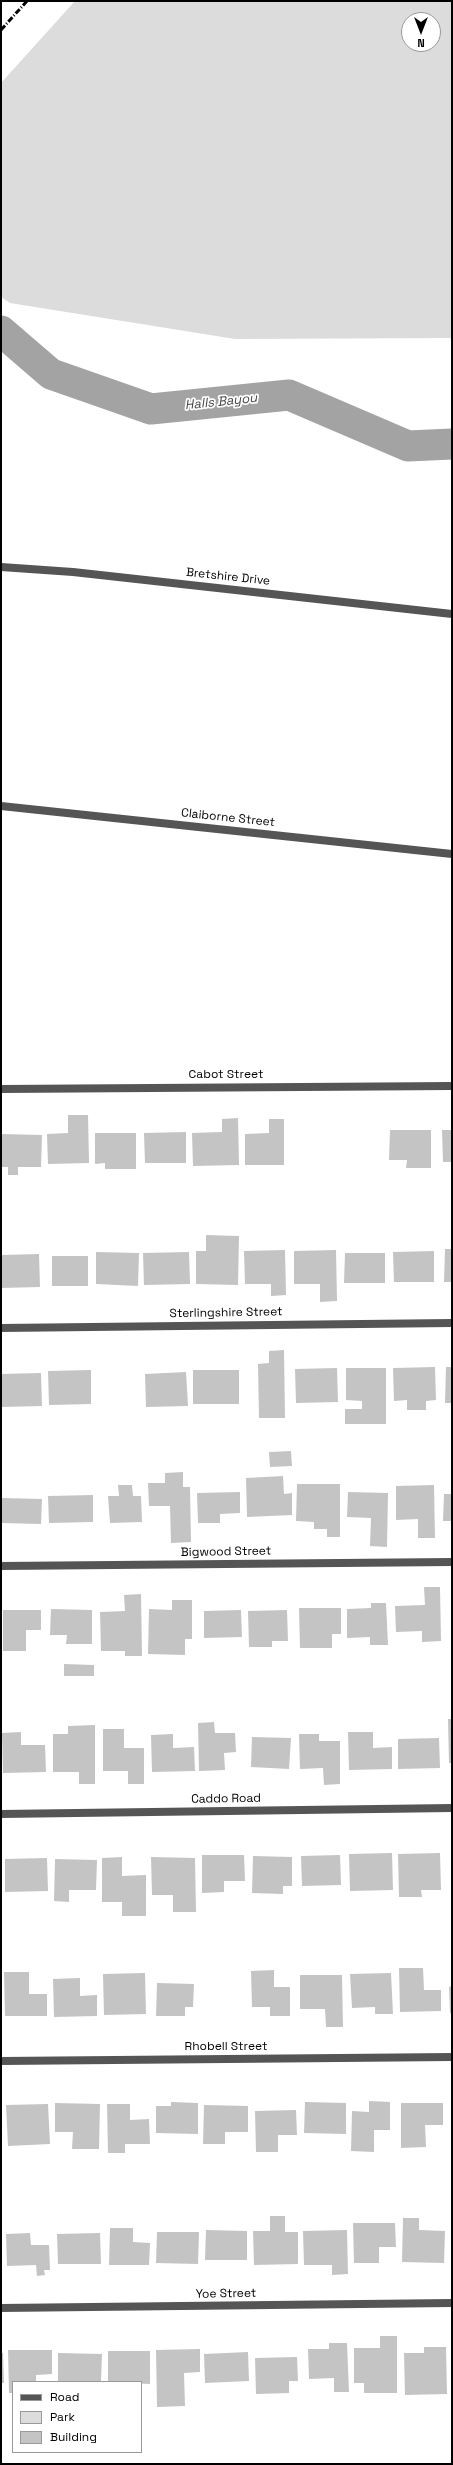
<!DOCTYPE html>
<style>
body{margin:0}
#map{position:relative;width:453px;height:2465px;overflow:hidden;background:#fff;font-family:"Space Grotesk",sans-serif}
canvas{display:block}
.frame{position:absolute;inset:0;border:2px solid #000;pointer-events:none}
.legend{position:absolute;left:12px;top:2381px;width:130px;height:72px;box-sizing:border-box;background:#fff;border:1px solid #999;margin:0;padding:5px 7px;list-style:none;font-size:12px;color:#000}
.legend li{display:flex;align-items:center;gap:8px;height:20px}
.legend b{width:20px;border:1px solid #999}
.north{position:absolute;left:401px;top:12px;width:40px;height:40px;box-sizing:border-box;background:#fff;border:1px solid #999;border-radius:50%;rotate:180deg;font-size:11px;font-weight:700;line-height:16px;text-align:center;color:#000}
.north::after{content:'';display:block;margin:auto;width:14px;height:18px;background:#000;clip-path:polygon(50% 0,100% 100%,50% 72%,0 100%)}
</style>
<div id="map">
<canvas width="453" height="2465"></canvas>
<div class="frame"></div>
<ul class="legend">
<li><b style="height:5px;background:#555"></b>Road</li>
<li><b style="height:11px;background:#dcdcdc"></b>Park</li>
<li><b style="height:11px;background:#c4c4c4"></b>Building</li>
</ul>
<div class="north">N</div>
</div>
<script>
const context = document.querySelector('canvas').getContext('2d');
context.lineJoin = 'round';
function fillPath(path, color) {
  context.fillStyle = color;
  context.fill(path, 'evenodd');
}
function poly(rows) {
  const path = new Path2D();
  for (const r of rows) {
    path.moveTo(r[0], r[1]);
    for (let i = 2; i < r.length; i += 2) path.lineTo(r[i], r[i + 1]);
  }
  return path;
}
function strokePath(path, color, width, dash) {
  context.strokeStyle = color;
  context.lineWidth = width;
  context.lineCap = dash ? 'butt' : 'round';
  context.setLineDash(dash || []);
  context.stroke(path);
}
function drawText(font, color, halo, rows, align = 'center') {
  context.font = font + ' "Space Grotesk",sans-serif';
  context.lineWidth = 3.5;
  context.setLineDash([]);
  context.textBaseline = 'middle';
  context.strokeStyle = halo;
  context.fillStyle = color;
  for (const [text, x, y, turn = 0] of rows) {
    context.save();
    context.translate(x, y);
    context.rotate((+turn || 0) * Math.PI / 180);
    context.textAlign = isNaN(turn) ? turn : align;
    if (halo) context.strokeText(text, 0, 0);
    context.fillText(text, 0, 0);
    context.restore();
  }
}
fillPath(poly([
 [75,1,452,1,452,338,235,339,10,303,1,297,1,83],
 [409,20,433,20,433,44,409,44]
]), '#dcdcdc');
strokePath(poly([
 [1,331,51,374,151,409,289,395,408,446,452,444]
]), '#a3a3a3', 31);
fillPath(poly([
 [68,1115,88,1115,89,1163,48,1164,47,1134,68,1133],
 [238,1118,239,1165,193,1166,192,1133,222,1132,222,1119],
 [269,1119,284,1119,284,1165,245,1165,245,1134,269,1133],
 [390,1130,431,1130,431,1168,406,1168,407,1160,389,1160],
 [442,1130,452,1130,452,1162,443,1162],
 [186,1132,186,1163,145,1163,144,1133],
 [95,1133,136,1133,136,1169,105,1169,105,1163,95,1164],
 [1,1134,42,1135,41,1167,18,1167,18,1175,8,1175,8,1167,1,1167],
 [206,1235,239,1236,238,1285,196,1284,196,1251,206,1251],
 [445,1249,452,1249,452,1282,444,1282],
 [285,1250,286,1295,271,1296,271,1284,245,1284,244,1251],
 [336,1250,337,1301,320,1302,320,1284,294,1284,294,1251],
 [434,1251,434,1282,394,1282,393,1252],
 [96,1252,139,1253,138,1286,96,1284],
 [189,1252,190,1284,144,1285,143,1253],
 [345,1253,385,1253,385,1283,344,1283],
 [39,1254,40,1287,1,1288,1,1255],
 [52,1256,88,1256,88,1286,52,1286],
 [284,1350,285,1418,259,1418,258,1364,269,1363,269,1351],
 [435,1367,436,1400,426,1401,426,1410,407,1410,407,1400,394,1401,393,1368],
 [446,1367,452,1367,452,1403,445,1403],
 [337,1368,338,1402,296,1403,295,1369],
 [346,1368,386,1368,386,1424,345,1424,345,1409,362,1409,362,1401,346,1400],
 [91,1370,91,1404,49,1405,48,1371],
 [193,1370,239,1370,239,1404,193,1404],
 [186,1372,188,1406,146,1407,145,1374],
 [41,1373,42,1406,1,1407,1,1374],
 [291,1451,292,1466,270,1467,269,1452],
 [183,1472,183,1487,190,1487,191,1542,171,1543,170,1506,149,1506,148,1483,165,1483,165,1473],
 [283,1476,284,1494,292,1493,292,1515,247,1517,246,1478],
 [297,1484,340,1484,340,1537,327,1537,327,1529,314,1529,314,1522,296,1521],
 [118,1485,132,1485,133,1496,141,1496,142,1522,110,1523,108,1496,119,1496],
 [434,1485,435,1538,418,1538,418,1519,396,1520,396,1486],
 [240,1492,240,1513,220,1514,220,1523,198,1523,197,1493],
 [348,1492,388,1493,387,1547,370,1546,371,1518,347,1517],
 [444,1494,452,1494,452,1521,443,1521],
 [93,1495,93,1522,49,1523,48,1496],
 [1,1498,42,1499,41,1524,1,1523],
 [424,1587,440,1587,441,1641,422,1642,422,1631,396,1632,395,1606,425,1605],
 [141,1594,142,1656,125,1656,125,1651,101,1651,100,1612,125,1611,124,1595],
 [172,1600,192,1600,192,1639,185,1639,185,1655,148,1654,149,1609,172,1610],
 [371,1603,386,1603,388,1645,370,1645,370,1637,347,1638,347,1609,371,1608],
 [299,1608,341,1608,341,1634,332,1634,332,1648,300,1648],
 [51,1609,92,1610,92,1644,66,1644,67,1635,50,1635],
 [3,1610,41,1610,41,1630,26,1630,26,1651,3,1651],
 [241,1610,242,1637,204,1638,204,1611],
 [287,1610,288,1641,272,1641,272,1647,249,1647,248,1611],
 [64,1664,94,1665,94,1676,64,1676],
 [448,1719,452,1719,452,1763,449,1763],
 [214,1722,215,1733,235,1733,236,1752,224,1753,225,1770,199,1771,198,1723],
 [95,1725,95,1784,79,1784,79,1772,53,1772,53,1734,68,1734,68,1726],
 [103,1729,124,1729,124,1748,144,1748,144,1784,128,1784,128,1771,103,1771],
 [21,1732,21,1745,45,1745,46,1772,3,1773,2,1733],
 [348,1732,373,1732,373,1748,392,1747,392,1769,349,1770],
 [173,1734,173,1748,194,1747,195,1771,152,1772,151,1735],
 [299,1734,319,1734,319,1741,340,1741,340,1784,324,1785,323,1768,300,1769],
 [252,1737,291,1738,289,1769,251,1767],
 [439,1738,440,1768,398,1769,398,1739],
 [392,1853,393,1890,350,1891,349,1854],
 [440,1853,441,1890,421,1890,422,1897,399,1897,398,1854],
 [202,1855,244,1855,245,1881,224,1881,224,1892,202,1893],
 [340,1855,341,1885,302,1886,301,1856],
 [253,1856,292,1857,292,1886,283,1886,283,1894,252,1893],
 [122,1857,122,1876,146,1875,146,1916,122,1916,122,1902,102,1902,102,1858],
 [151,1857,195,1858,196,1912,173,1912,173,1895,152,1895],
 [47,1858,48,1891,5,1892,5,1859],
 [55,1859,97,1860,96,1890,69,1890,69,1902,54,1901],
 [399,1968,423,1968,424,1990,441,1990,441,2011,400,2012],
 [274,1970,274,1987,290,1987,290,2016,270,2016,270,2007,252,2007,251,1971],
 [4,1972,29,1972,29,1994,47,1994,47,2016,5,2016],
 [145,1973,146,2014,104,2015,103,1974],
 [391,1973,393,2014,375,2014,375,2007,352,2008,350,1974],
 [300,1975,342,1975,343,2027,326,2027,325,2009,300,2009],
 [80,1978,80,1996,97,1995,97,2016,54,2017,53,1979],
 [157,1983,194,1984,193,2007,185,2007,185,2016,156,2016],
 [452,1986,452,2013,450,2013,449,1987],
 [369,2101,390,2102,390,2130,374,2130,374,2152,351,2151,352,2111,369,2112],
 [171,2102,198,2103,198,2134,156,2133,156,2106,171,2106],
 [305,2102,346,2103,346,2134,304,2133],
 [55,2103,100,2104,99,2149,72,2149,73,2132,55,2132],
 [401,2103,443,2103,443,2125,425,2125,426,2147,401,2148],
 [48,2104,50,2144,8,2146,6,2105],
 [107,2104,130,2104,130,2120,149,2119,150,2144,125,2144,125,2153,108,2153],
 [204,2105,248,2106,248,2132,225,2132,225,2144,203,2144],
 [296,2110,297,2135,278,2135,278,2152,256,2152,255,2111],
 [270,2216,285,2216,285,2232,298,2232,298,2264,254,2265,253,2231,270,2231],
 [403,2218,419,2218,419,2230,445,2231,444,2263,402,2262],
 [353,2223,395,2223,396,2247,379,2247,379,2263,354,2263],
 [110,2228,133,2228,133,2242,150,2243,149,2265,109,2265],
 [206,2230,247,2231,247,2260,205,2260],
 [347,2230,348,2274,332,2275,332,2265,304,2265,303,2231],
 [157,2232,199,2232,198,2264,156,2263],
 [30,2233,31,2245,49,2245,50,2270,44,2270,45,2275,37,2276,36,2265,7,2266,6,2234],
 [100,2233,101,2264,58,2264,57,2234],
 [380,2336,397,2336,397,2393,364,2393,364,2383,354,2383,354,2348,380,2348],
 [329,2343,347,2343,349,2392,334,2392,334,2378,309,2379,308,2349,329,2349],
 [424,2347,446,2347,447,2394,405,2395,404,2353,424,2353],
 [200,2349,200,2372,184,2373,185,2406,157,2407,156,2350],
 [8,2350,52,2350,52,2374,36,2375,36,2382,13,2382,13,2393,9,2393],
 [108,2351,150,2351,150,2384,108,2382],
 [248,2352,249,2381,205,2383,204,2354],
 [1,2353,3,2353,4,2383,1,2383],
 [58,2353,102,2354,101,2382,58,2382],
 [297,2357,298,2381,289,2381,289,2393,256,2394,255,2358]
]), '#c4c4c4');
strokePath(poly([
 [1,567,73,572,452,614],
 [1,806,452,854],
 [1,1089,452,1086],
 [1,1328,452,1323],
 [1,1566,452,1562],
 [1,1814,452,1808],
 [1,2061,452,2057],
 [1,2308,452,2303]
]), '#555', 8);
strokePath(poly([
 [1,30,27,1]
]), '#000', 3, [6, 2, 1, 2]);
drawText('12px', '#000', '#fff', [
 ["Bretshire Drive",228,577,6],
 ["Claiborne Street",228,818,6],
 ["Cabot Street",226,1075],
 ["Sterlingshire Street",226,1313,-1],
 ["Bigwood Street",226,1552,-1],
 ["Caddo Road",226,1799,-1],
 ["Rhobell Street",226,2047],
 ["Yoe Street",226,2294,-1]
]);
drawText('italic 13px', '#444', '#fff', [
 ["Halls Bayou",221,402,-6]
]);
</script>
